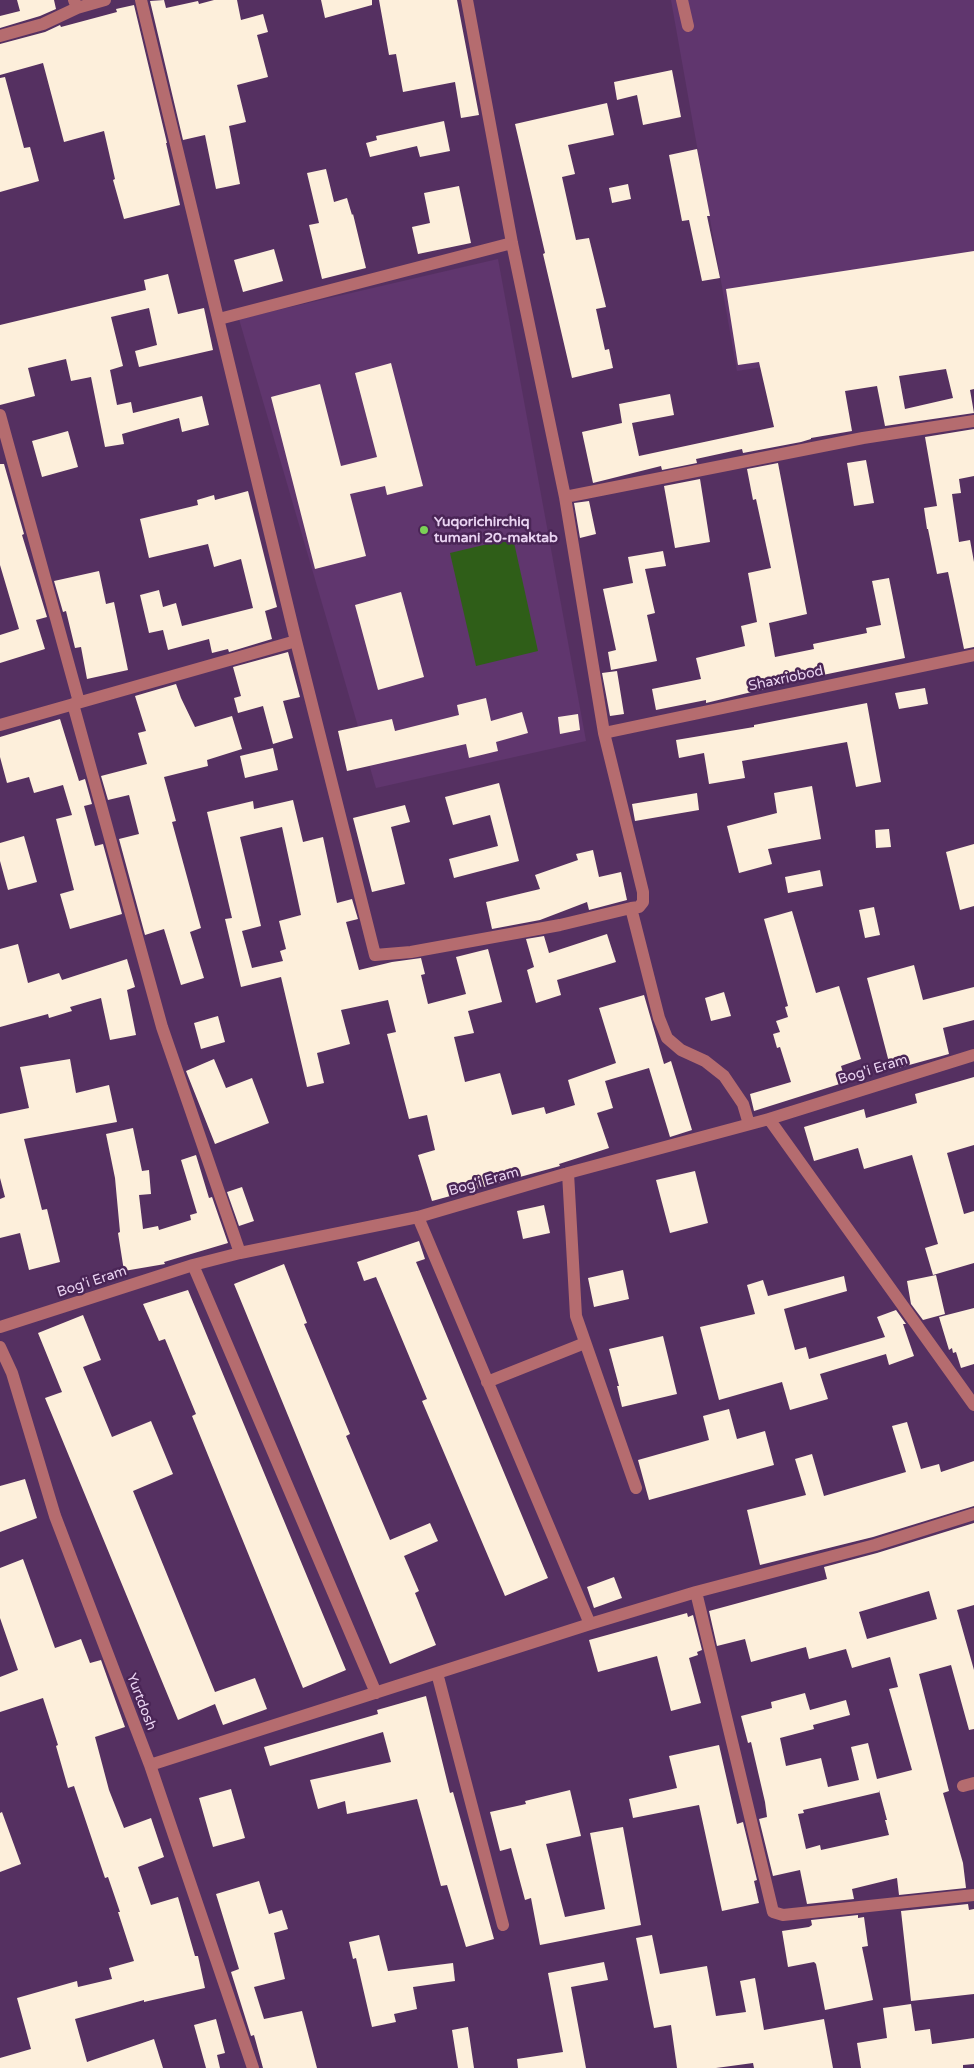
<!DOCTYPE html>
<style>
body{margin:0}
canvas{display:block;background:#553061}
</style>
<canvas width="974" height="2068"></canvas>
<script>
const context = document.querySelector('canvas').getContext('2d');
context.lineJoin = 'round';
function fillPath(path, color) {
  context.fillStyle = color;
  context.fill(path, 'evenodd');
}
function poly(rows) {
  const path = new Path2D();
  for (const r of rows) {
    path.moveTo(r[0], r[1]);
    for (let i = 2; i < r.length; i += 2) path.lineTo(r[i], r[i + 1]);
  }
  return path;
}
function strokePath(path, color, width, dash) {
  context.strokeStyle = color;
  context.lineWidth = width;
  context.lineCap = dash ? 'butt' : 'round';
  context.setLineDash(dash || []);
  context.stroke(path);
}
function drawText(font, color, halo, rows, align = 'center') {
  context.font = font + ' "Varela Round",sans-serif';
  context.lineWidth = 5;
  context.setLineDash([]);
  context.textBaseline = 'middle';
  context.strokeStyle = halo;
  context.fillStyle = color;
  for (const [text, x, y, turn = 0] of rows) {
    context.save();
    context.translate(x, y);
    context.rotate((+turn || 0) * Math.PI / 180);
    context.textAlign = isNaN(turn) ? turn : align;
    if (halo) context.strokeText(text, 0, 0);
    context.fillText(text, 0, 0);
    context.restore();
  }
}
fillPath(poly([
 [671,0,974,0,974,334,737,371],
 [498,259,586,741,376,788,239,319]
]), '#60366e');
fillPath(poly([
 [513,538,538,651,476,666,450,553]
]), '#2f5e18');
fillPath(poly([
 [17,0,54,0,56,9,40,16,0,28,0,16,20,11],
 [164,0,166,8,198,1,199,4,214,0,237,0,241,20,263,14,268,32,257,35,268,77,237,85,246,122,229,126,240,184,216,189,205,135,183,140,150,1],
 [321,0,372,0,372,5,325,18],
 [379,0,457,0,479,115,461,118,455,82,403,92,396,54,389,55],
 [134,5,167,143,166,143,180,205,124,219,113,180,115,179,104,131,64,142,43,63,0,75,0,44,45,32,60,25,61,27,117,12,116,9],
 [672,70,681,117,643,125,637,95,617,100,614,82],
 [5,77,24,148,30,147,39,181,0,192,0,78],
 [607,103,614,135,568,145,575,174,562,177,576,240,589,238,606,307,596,309,605,350,609,349,613,368,572,378,543,254,545,253,515,124],
 [444,121,450,151,420,157,417,146,370,157,366,143,377,140,376,136],
 [697,149,710,216,707,216,720,278,702,281,689,220,682,221,669,155],
 [326,169,334,202,347,198,352,215,353,214,366,268,322,279,309,225,319,223,307,173],
 [628,184,631,199,612,203,609,188],
 [459,186,471,243,418,254,412,227,430,223,424,193],
 [274,249,283,281,243,292,234,260],
 [974,251,974,389,970,390,974,413,885,426,877,386,845,391,852,431,811,438,811,439,801,442,743,453,742,449,696,459,697,463,662,470,661,466,593,483,582,432,622,423,619,404,670,394,674,415,632,423,639,456,774,427,759,362,738,365,726,289],
 [946,369,953,398,905,409,899,376],
 [168,274,178,314,204,308,213,350,139,367,135,351,157,345,149,308,111,317,123,366,110,370,117,405,131,402,133,413,202,396,209,425,182,432,179,418,122,434,124,444,105,447,91,377,71,381,66,359,28,368,35,396,0,405,0,325,146,290,144,280],
 [391,363,423,486,387,495,385,486,350,494,366,556,315,569,271,397,320,384,341,466,377,457,355,373],
 [974,429,974,476,959,479,961,493,952,494,959,542,970,540,974,562,974,647,964,649,948,572,937,574,928,529,927,529,924,508,937,506,925,437],
 [68,431,78,467,42,477,32,441],
 [866,460,874,503,854,506,847,463],
 [778,463,807,614,769,623,775,657,814,649,813,644,867,633,866,628,881,625,872,581,889,578,905,658,818,676,706,703,706,700,656,710,652,689,701,679,696,658,745,646,741,626,757,622,748,573,771,568,756,499,753,500,747,469],
 [0,464,4,464,24,534,22,535,47,617,36,620,45,649,0,663,0,635,19,629,0,565],
 [700,479,710,542,675,548,664,486],
 [248,491,277,607,265,611,272,639,229,652,228,649,212,653,209,639,168,650,163,630,149,633,140,595,159,590,163,607,176,603,182,626,253,608,241,559,214,567,208,544,149,558,140,519,198,505,197,500,214,495,215,500],
 [589,501,596,534,580,538,574,503],
 [663,551,666,566,645,569,655,613,647,615,657,661,611,670,608,652,616,650,603,589,633,583,628,557],
 [99,571,106,604,114,602,128,670,87,679,81,647,75,648,66,611,63,612,54,581],
 [401,592,424,677,378,690,355,605],
 [288,652,300,697,283,701,293,738,273,744,263,706,238,713,234,698,241,696,233,667],
 [617,671,624,714,610,716,602,673],
 [176,684,181,698,195,727,232,716,242,749,207,760,208,766,164,777,176,821,172,822,201,928,190,932,204,978,181,985,164,929,145,935,119,839,139,834,129,795,108,800,101,776,147,764,138,733,146,731,135,696],
 [925,688,928,704,899,709,895,693],
 [486,698,491,721,522,712,528,733,496,742,498,751,469,758,466,744,347,771,338,731,392,719,395,731,459,715,457,705],
 [867,703,881,782,856,787,847,742,742,761,745,778,709,784,704,753,679,758,676,740,754,727,754,725],
 [578,714,580,730,560,734,558,717],
 [60,719,79,781,85,779,92,804,84,806,95,846,103,844,122,914,70,929,60,894,74,890,56,819,72,815,63,785,34,793,29,777,7,783,0,757,0,737],
 [273,748,278,770,245,778,240,756],
 [499,783,519,861,454,878,449,859,498,846,490,815,453,825,445,797],
 [812,786,821,839,768,849,772,864,739,873,727,826,777,813,774,793],
 [697,793,699,810,635,821,632,804],
 [293,800,303,842,323,837,337,903,352,899,358,919,346,922,359,970,392,962,421,958,425,974,421,975,428,1004,466,994,456,957,488,949,502,1002,468,1011,474,1033,454,1037,465,1082,500,1073,512,1115,544,1107,546,1114,575,1105,568,1080,616,1063,599,1008,644,995,664,1064,671,1061,692,1130,670,1137,649,1068,605,1081,613,1108,597,1113,609,1148,559,1164,560,1166,432,1201,418,1155,435,1150,427,1115,409,1119,387,1034,396,1032,388,1000,341,1010,350,1044,317,1053,324,1083,307,1087,281,977,241,987,225,919,232,918,207,812,253,801,254,809],
 [282,827,301,915,279,921,286,949,280,951,283,961,252,968,242,931,261,926,240,837],
 [405,805,410,822,391,827,405,884,372,892,353,818],
 [889,829,891,847,876,848,875,830],
 [24,836,37,882,8,890,0,861,0,843],
 [974,844,974,906,960,910,946,852],
 [593,850,599,877,621,872,627,900,589,910,587,902,540,920,492,929,486,902,540,889,535,875,578,860,576,854],
 [820,870,823,886,788,893,785,877],
 [874,907,880,935,865,938,859,910],
 [792,911,816,993,839,986,861,1059,841,1066,846,1082,754,1111,750,1094,791,1082,780,1047,777,1048,773,1034,780,1032,776,1021,788,1017,785,1007,788,1006,764,919],
 [607,934,616,962,557,980,561,995,536,1003,527,970,534,967,526,939,544,936,549,953],
 [18,944,28,983,59,973,62,980,127,959,135,987,127,990,136,1035,110,1040,101,998,70,1007,72,1011,49,1018,48,1014,0,1027,0,949],
 [914,965,923,1000,974,987,974,1020,943,1028,949,1054,891,1070,867,978],
 [724,992,731,1016,711,1021,705,998],
 [218,1016,225,1042,201,1049,194,1023],
 [70,1059,76,1093,109,1085,117,1122,24,1139,42,1210,47,1209,60,1262,29,1270,20,1233,0,1238,0,1199,5,1197,0,1178,0,1114,29,1108,20,1067],
 [214,1059,226,1088,252,1078,269,1123,215,1144,186,1071],
 [974,1077,974,1145,947,1153,964,1214,974,1211,974,1263,933,1275,925,1248,938,1244,912,1155,864,1169,858,1148,814,1161,804,1127,864,1109,866,1118,917,1103,915,1094],
 [133,1128,142,1171,149,1170,151,1194,139,1195,143,1229,158,1226,159,1230,191,1220,190,1215,197,1213,181,1160,196,1155,209,1198,212,1197,228,1243,164,1262,165,1264,124,1271,118,1233,120,1232,115,1178,106,1134],
 [695,1171,708,1223,670,1233,656,1180],
 [242,1187,254,1221,239,1226,227,1192],
 [544,1205,550,1233,523,1239,517,1211],
 [419,1241,425,1259,416,1262,548,1578,505,1596,422,1401,427,1399,376,1277,364,1281,357,1262],
 [284,1264,307,1323,304,1324,350,1434,346,1436,390,1540,430,1523,438,1541,404,1556,419,1591,415,1593,436,1645,390,1664,234,1284],
 [623,1270,629,1299,594,1307,588,1278],
 [936,1275,945,1314,923,1320,911,1304,907,1281],
 [844,1276,847,1291,784,1309,795,1350,806,1347,809,1359,885,1337,877,1317,896,1310,906,1324,903,1324,914,1356,889,1365,886,1354,820,1374,828,1399,790,1410,782,1382,719,1400,700,1327,755,1314,747,1285,763,1280,768,1296],
 [188,1290,346,1670,303,1688,192,1416,196,1414,165,1339,159,1341,143,1304],
 [974,1308,974,1364,961,1368,956,1352,953,1353,952,1348,949,1350,939,1317],
 [83,1315,101,1360,83,1367,112,1437,151,1421,173,1474,133,1491,215,1692,255,1678,267,1709,223,1725,215,1704,178,1720,45,1398,62,1392,38,1333],
 [663,1336,677,1394,622,1407,617,1386,619,1386,609,1349],
 [729,1409,737,1439,765,1431,774,1465,649,1500,638,1460,709,1440,703,1416],
 [907,1422,921,1469,939,1464,941,1472,974,1461,974,1506,873,1537,760,1565,747,1510,806,1495,795,1459,812,1454,824,1496,906,1472,892,1426],
 [25,1479,37,1518,0,1532,0,1486],
 [974,1523,974,1605,957,1610,974,1670,974,1729,969,1730,951,1665,919,1674,949,1791,943,1793,963,1863,966,1888,899,1895,897,1878,852,1889,854,1899,807,1904,800,1870,773,1876,759,1819,767,1817,765,1802,751,1742,748,1743,741,1716,772,1708,771,1702,805,1693,810,1710,846,1700,850,1715,813,1725,814,1729,780,1738,786,1766,821,1758,828,1787,859,1780,851,1747,868,1743,877,1779,912,1770,889,1689,898,1687,890,1657,852,1668,846,1649,809,1659,806,1647,751,1662,745,1639,717,1646,709,1611,827,1579,824,1567,877,1553],
 [929,1591,937,1619,867,1639,859,1612],
 [879,1790,887,1820,885,1820,889,1835,821,1850,820,1845,806,1849,798,1814,804,1813,803,1810,880,1792],
 [23,1559,55,1648,81,1639,90,1663,101,1660,125,1727,95,1737,109,1790,124,1828,151,1818,164,1857,138,1867,151,1905,178,1897,195,1956,198,1956,205,1988,144,2002,144,2000,75,2019,87,2062,154,2039,163,2068,0,2068,0,2058,31,2049,17,1998,77,1981,78,1987,112,1979,109,1968,134,1961,118,1912,120,1912,108,1877,105,1878,74,1786,68,1788,56,1746,58,1745,43,1698,0,1712,0,1677,18,1670,0,1618,0,1568],
 [614,1577,622,1598,594,1608,587,1587],
 [687,1613,688,1617,693,1615,702,1650,697,1652,698,1655,689,1658,701,1703,671,1711,657,1656,598,1672,589,1640],
 [426,1696,450,1793,453,1792,494,1939,466,1947,447,1885,441,1886,417,1799,347,1814,345,1801,318,1809,310,1780,391,1762,383,1732,270,1766,264,1747,378,1714,377,1710],
 [719,1745,737,1824,743,1822,757,1880,754,1881,759,1903,722,1911,699,1805,633,1818,629,1799,677,1788,669,1756],
 [231,1789,245,1838,213,1847,199,1798],
 [570,1790,581,1836,546,1844,565,1917,605,1909,590,1833,623,1827,641,1925,540,1945,531,1898,525,1900,511,1848,500,1851,490,1812,526,1804,525,1801],
 [2,1812,21,1864,0,1872,0,1813],
 [259,1881,269,1914,282,1910,288,1929,274,1933,285,1979,254,1987,264,2019,302,2011,317,2068,263,2068,254,2035,251,2036,231,1972,239,1969,216,1894],
 [968,1904,969,1910,974,1909,974,1994,911,2001,901,1911],
 [858,1915,858,1918,864,1917,868,1946,862,1947,873,2000,825,2010,816,1964,814,1962,788,1967,782,1931,809,1927,812,1925,811,1920],
 [379,1935,388,1971,453,1963,455,1981,413,1987,417,2009,394,2014,396,2022,372,2027,356,1958,353,1959,349,1942],
 [652,1935,660,1974,707,1966,716,2016,746,2012,740,1981,755,1978,764,2030,824,2019,833,2068,754,2068,753,2063,716,2068,677,2068,671,2025,654,2028,636,1938],
 [604,1962,608,1980,571,1987,586,2068,518,2068,517,2059,563,2052,548,1973],
 [911,2004,915,2031,930,2029,932,2044,974,2038,974,2064,963,2065,963,2068,861,2068,857,2043,887,2038,883,2008],
 [216,2019,225,2053,217,2055,220,2068,206,2068,194,2025],
 [468,2027,474,2068,458,2068,452,2030]
]), '#fdefdb');
strokePath(poly([
 [74,0,77,8,105,0],
 [141,0,296,641,375,955,411,952,560,925,631,908],
 [467,0,512,243,565,497,604,733,643,892,643,902,639,907,631,908,659,1018,667,1038,681,1050,705,1061,724,1076,743,1104,749,1124],
 [682,0,688,26],
 [0,36,43,24,77,8],
 [219,319,512,243],
 [0,415,79,702],
 [565,497,863,438,974,421],
 [73,704,162,1027,240,1253],
 [0,725,296,641],
 [604,733,974,655],
 [769,1119,974,1405],
 [568,1173,576,1316,636,1488],
 [418,1217,590,1624],
 [193,1265,376,1693],
 [0,1327,193,1265,240,1253,418,1217,568,1173,769,1119,974,1055],
 [0,1347,12,1373,55,1516,150,1765,253,2068],
 [487,1382,585,1343],
 [696,1592,773,1912,783,1915,974,1895],
 [437,1673,503,1925],
 [150,1765,590,1624,696,1592,875,1545,974,1514],
 [963,1786,974,1783]
]), '#b56c6f', 12);
for (const [x, y, r, color] of [
 [424,530,5,"#7bd156"]
]) {
  const dot = new Path2D();
  dot.arc(x, y, r, 0, 2 * Math.PI);
  context.fillStyle = color;
  context.fill(dot);
  strokePath(dot, '#4a2556', 2);
}
drawText('bold 14px', '#ead4f2', '#4a2556', [
 ["Yuqorichirchiq",434,522],
 ["tumani 20-maktab",434,538]
], 'left');
drawText('14px', '#ead4f2', '#4a2556', [
 ["Shaxriobod",786,679,-12],
 ["Bog'i Eram",873,1070,-17],
 ["Bog'i Eram",484,1182,-16],
 ["Bog'i Eram",92,1282,-18],
 ["Yurtdosh",141,1702,69]
]);
</script>
